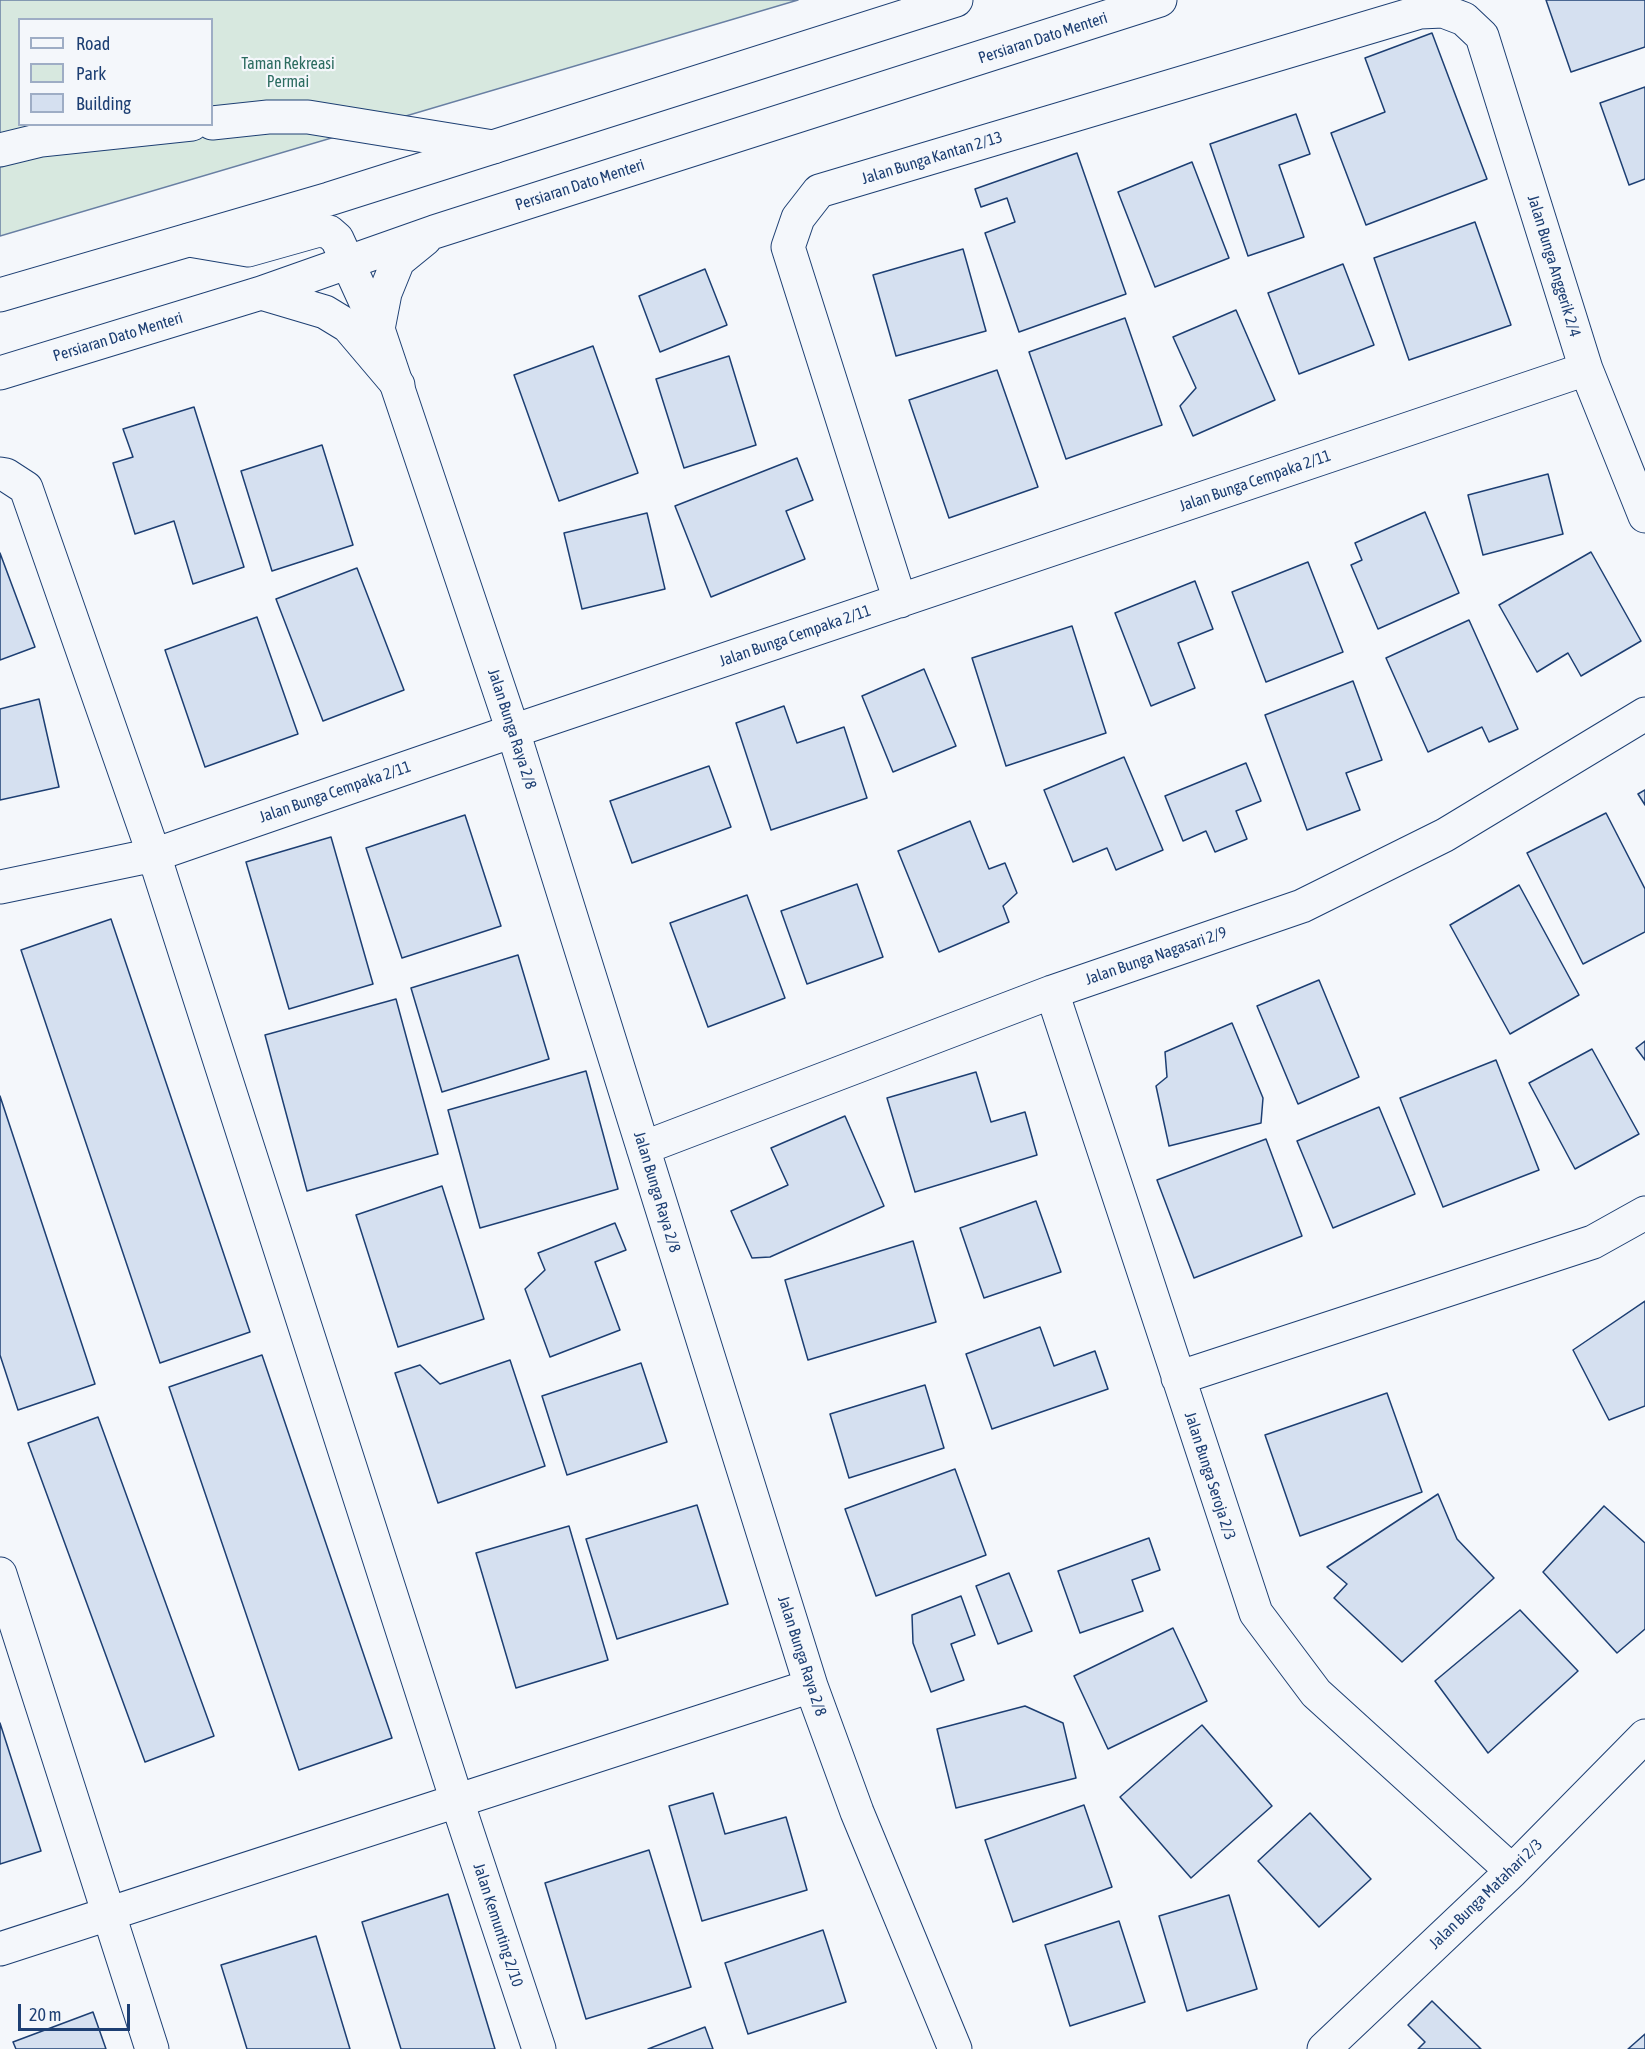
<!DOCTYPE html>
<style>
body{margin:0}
#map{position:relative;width:1645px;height:2049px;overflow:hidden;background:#f4f7fb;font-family:"Asap Condensed",sans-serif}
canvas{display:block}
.legend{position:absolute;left:18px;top:18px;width:195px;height:108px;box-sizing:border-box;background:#f4f7fb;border:2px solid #9eadc5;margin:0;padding:8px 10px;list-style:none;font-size:18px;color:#1d3f73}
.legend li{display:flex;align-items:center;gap:12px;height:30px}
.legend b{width:30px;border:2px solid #9eadc5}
.scale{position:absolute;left:18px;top:2004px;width:112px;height:27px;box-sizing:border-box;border:3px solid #1d3f73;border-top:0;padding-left:8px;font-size:18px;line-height:21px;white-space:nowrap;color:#1d3f73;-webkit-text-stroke:4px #f4f7fb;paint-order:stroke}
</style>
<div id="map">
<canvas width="1645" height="2049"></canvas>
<ul class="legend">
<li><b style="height:8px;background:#f4f7fb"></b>Road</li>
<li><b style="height:16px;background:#d7e8df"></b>Park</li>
<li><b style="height:16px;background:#d5e0f0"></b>Building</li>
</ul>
<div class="scale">20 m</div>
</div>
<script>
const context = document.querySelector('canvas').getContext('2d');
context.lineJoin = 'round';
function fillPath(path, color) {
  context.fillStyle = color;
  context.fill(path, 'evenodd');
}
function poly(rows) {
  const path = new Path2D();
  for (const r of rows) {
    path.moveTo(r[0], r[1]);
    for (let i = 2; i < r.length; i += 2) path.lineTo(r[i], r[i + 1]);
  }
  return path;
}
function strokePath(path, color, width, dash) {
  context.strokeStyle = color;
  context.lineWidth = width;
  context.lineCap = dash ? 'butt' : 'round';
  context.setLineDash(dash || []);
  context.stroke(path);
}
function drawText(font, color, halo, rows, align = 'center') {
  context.font = font + ' "Asap Condensed",sans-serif';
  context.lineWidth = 4.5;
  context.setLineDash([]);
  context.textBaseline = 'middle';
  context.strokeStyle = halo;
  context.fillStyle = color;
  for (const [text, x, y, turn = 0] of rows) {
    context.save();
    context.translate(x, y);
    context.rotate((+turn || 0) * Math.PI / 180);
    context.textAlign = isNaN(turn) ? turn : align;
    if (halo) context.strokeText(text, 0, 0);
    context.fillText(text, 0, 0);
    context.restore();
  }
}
const green = poly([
 [0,0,798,0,0,236,0,0],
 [20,20,212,20,212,124,20,124,20,20]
]);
fillPath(green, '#d7e8df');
strokePath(green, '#687fa3', 1.5);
const building = poly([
 [1546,0,1645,0,1645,47,1571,72,1546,0],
 [1432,33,1487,179,1366,225,1331,133,1385,112,1365,58,1432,33],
 [1645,87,1645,179,1629,185,1600,103,1645,87],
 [1296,114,1310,154,1279,165,1304,237,1248,256,1210,144,1296,114],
 [1077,153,1126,294,1019,332,985,233,1015,222,1007,198,981,207,975,189,1077,153],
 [1192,162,1229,258,1155,287,1118,192,1192,162],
 [1475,222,1511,325,1409,360,1374,258,1475,222],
 [963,249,986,331,896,356,873,275,963,249],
 [1343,264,1374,345,1299,374,1268,293,1343,264],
 [705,269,727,325,660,352,639,296,705,269],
 [1236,310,1275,400,1193,436,1180,406,1196,388,1173,337,1236,310],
 [1125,318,1162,425,1066,459,1029,352,1125,318],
 [593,346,638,473,559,501,514,375,593,346],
 [729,356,756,445,684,468,656,379,729,356],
 [997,370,1038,487,949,518,909,400,997,370],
 [194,407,244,567,193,584,174,521,135,534,113,463,133,457,123,429,194,407],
 [322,445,353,545,272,571,241,471,322,445],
 [797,458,813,500,786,511,805,559,711,597,675,506,797,458],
 [1548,474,1563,534,1483,555,1468,495,1548,474],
 [1425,512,1459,593,1378,629,1351,565,1362,560,1355,543,1425,512],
 [647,513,665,589,582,609,564,533,647,513],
 [1591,552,1641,641,1581,676,1568,653,1537,672,1499,605,1591,552],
 [0,553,35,647,0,660,0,553],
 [1308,562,1343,652,1266,682,1232,592,1308,562],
 [357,568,404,690,323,721,276,599,357,568],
 [1195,581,1213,629,1178,643,1195,688,1151,706,1115,613,1195,581],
 [257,617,298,734,205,767,165,650,257,617],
 [1469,620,1518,729,1489,742,1482,727,1428,752,1386,658,1469,620],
 [1072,626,1106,733,1006,766,972,658,1072,626],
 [924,669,956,746,893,772,862,696,924,669],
 [1353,681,1382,760,1346,773,1360,810,1307,830,1265,715,1353,681],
 [39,699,59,787,0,800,0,709,39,699],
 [784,706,797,743,844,727,867,798,771,830,736,723,784,706],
 [1124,757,1163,850,1116,870,1107,848,1073,862,1044,790,1124,757],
 [1246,763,1261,801,1236,811,1247,839,1215,852,1206,831,1183,841,1165,796,1246,763],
 [709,766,731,827,632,863,610,801,709,766],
 [1645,790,1645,805,1638,794,1645,790],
 [1606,813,1645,889,1645,932,1583,964,1527,853,1606,813],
 [465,815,501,926,402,958,366,848,465,815],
 [970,821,989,869,1005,863,1017,893,1003,906,1009,922,939,952,898,851,970,821],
 [331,837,373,984,289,1009,246,862,331,837],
 [857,884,883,957,807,984,781,911,857,884],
 [1519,885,1579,995,1510,1034,1450,925,1519,885],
 [747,895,785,998,708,1027,670,923,747,895],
 [111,919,250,1332,160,1363,21,950,111,919],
 [518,955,549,1059,442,1092,411,988,518,955],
 [1319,980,1359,1077,1298,1104,1257,1006,1319,980],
 [396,999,438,1154,307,1191,265,1035,396,999],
 [1232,1023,1263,1098,1261,1123,1169,1146,1156,1086,1167,1077,1165,1052,1232,1023],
 [1645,1041,1645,1060,1636,1048,1645,1041],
 [1592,1049,1639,1134,1575,1169,1529,1083,1592,1049],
 [1496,1060,1539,1170,1443,1207,1400,1098,1496,1060],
 [586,1071,618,1189,480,1228,448,1110,586,1071],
 [976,1072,991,1122,1025,1112,1037,1155,915,1192,887,1098,976,1072],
 [0,1096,95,1384,18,1410,0,1355,0,1096],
 [1379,1107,1415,1194,1333,1228,1297,1141,1379,1107],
 [845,1116,884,1206,770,1257,752,1258,731,1211,788,1185,771,1148,845,1116],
 [1266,1139,1302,1236,1194,1278,1157,1180,1266,1139],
 [442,1186,484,1319,398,1347,356,1215,442,1186],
 [1036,1201,1061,1272,984,1298,960,1228,1036,1201],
 [615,1223,626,1250,595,1262,620,1330,550,1357,525,1289,545,1270,538,1253,615,1223],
 [913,1241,936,1322,808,1360,785,1280,913,1241],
 [1645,1301,1645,1406,1609,1420,1573,1350,1645,1301],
 [1040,1327,1054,1366,1095,1351,1108,1389,992,1429,966,1354,1040,1327],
 [262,1355,392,1738,299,1770,169,1387,262,1355],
 [510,1360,545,1466,438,1503,395,1373,420,1365,440,1384,510,1360],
 [641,1363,667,1442,567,1475,542,1396,641,1363],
 [925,1385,944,1448,849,1478,830,1414,925,1385],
 [1387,1393,1422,1492,1300,1536,1265,1435,1387,1393],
 [98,1417,214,1736,145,1762,28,1443,98,1417],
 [955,1469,986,1555,876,1596,845,1509,955,1469],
 [1438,1494,1457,1539,1494,1578,1402,1662,1334,1598,1347,1584,1327,1567,1438,1494],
 [697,1505,728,1604,617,1639,586,1539,697,1505],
 [1604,1506,1645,1543,1645,1629,1617,1653,1543,1572,1604,1506],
 [569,1526,608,1660,516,1688,476,1553,569,1526],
 [1149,1538,1160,1570,1132,1580,1143,1611,1080,1633,1058,1571,1149,1538],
 [1009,1573,1032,1631,998,1644,976,1586,1009,1573],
 [961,1596,975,1635,951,1644,964,1680,931,1692,913,1643,912,1615,961,1596],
 [1520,1610,1578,1671,1488,1753,1435,1681,1520,1610],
 [1173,1628,1207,1701,1108,1749,1074,1676,1173,1628],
 [1025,1706,1063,1723,1076,1778,956,1808,937,1729,1025,1706],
 [0,1723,41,1851,0,1864,0,1723],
 [1202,1725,1272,1806,1191,1878,1120,1797,1202,1725],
 [713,1793,725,1834,786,1817,807,1890,702,1921,669,1806,713,1793],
 [1084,1805,1112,1887,1013,1922,985,1840,1084,1805],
 [1310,1813,1371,1879,1319,1927,1258,1861,1310,1813],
 [649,1850,691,1987,586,2019,545,1883,649,1850],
 [448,1894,495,2049,401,2049,362,1922,448,1894],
 [1229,1895,1257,1989,1187,2011,1159,1916,1229,1895],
 [1119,1921,1145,2002,1070,2026,1045,1945,1119,1921],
 [823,1930,846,2002,748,2034,725,1963,823,1930],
 [316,1936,350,2049,247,2049,221,1965,316,1936],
 [1432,2001,1481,2049,1418,2049,1425,2042,1408,2025,1432,2001],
 [93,2012,106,2049,16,2049,13,2042,93,2012],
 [705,2027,713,2049,648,2049,705,2027],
 [1645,2034,1645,2049,1628,2049,1645,2034]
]);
fillPath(building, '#d5e0f0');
strokePath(building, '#1d3f73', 1.5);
const minor = poly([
 [212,123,268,117,308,117,493,147],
 [0,150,41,140,192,124],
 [189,240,248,250,319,230,329,232,337,239,378,329,513,731,811,1686,857,1812,955,2049],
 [0,474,6,475,26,488,154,855,457,1801,539,2049],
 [900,601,788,247,798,218,819,191,1420,12,1443,11,1464,19,1482,36,1586,369,1645,516],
 [0,887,154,855,513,731,1586,369],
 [1052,992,1256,1613,1316,1693,1512,1871],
 [643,1148,1052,992,1302,906,1445,835,1645,714],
 [1178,1378,1593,1242,1645,1213],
 [0,1574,152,2049],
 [0,1949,811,1686],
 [1324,2049,1512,1871,1645,1736]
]);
const major = poly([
 [261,293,325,312,348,326,398,385],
 [0,295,329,199,956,0],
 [378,329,385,293,398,261,425,239],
 [0,373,261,293,434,232,1160,0]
]);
strokePath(minor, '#1d3f73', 35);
strokePath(major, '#1d3f73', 35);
strokePath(minor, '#f4f7fb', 33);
strokePath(major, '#f4f7fb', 33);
drawText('16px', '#1d3f73', '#f4f7fb', [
 ["Persiaran Dato Menteri",1043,38,-18],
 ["Jalan Bunga Kantan 2/13",932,158,-17],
 ["Persiaran Dato Menteri",580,185,-18],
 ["Jalan Bunga Anggerik 2/4",1554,266,73],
 ["Persiaran Dato Menteri",118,337,-17],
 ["Jalan Bunga Cempaka 2/11",1255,481,-19],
 ["Jalan Bunga Cempaka 2/11",795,636,-19],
 ["Jalan Bunga Raya 2/8",512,729,72],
 ["Jalan Bunga Cempaka 2/11",335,792,-19],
 ["Jalan Bunga Nagasari 2/9",1156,956,-19],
 ["Jalan Bunga Raya 2/8",657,1192,73],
 ["Jalan Bunga Seroja 2/3",1210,1476,72],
 ["Jalan Bunga Raya 2/8",802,1656,72],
 ["Jalan Bunga Matahari 2/3",1486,1894,-44],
 ["Jalan Kemunting 2/10",498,1925,72]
]);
drawText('16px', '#2c6c60', '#f4f7fb', [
 ["Taman Rekreasi",288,64],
 ["Permai",288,82]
]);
</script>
